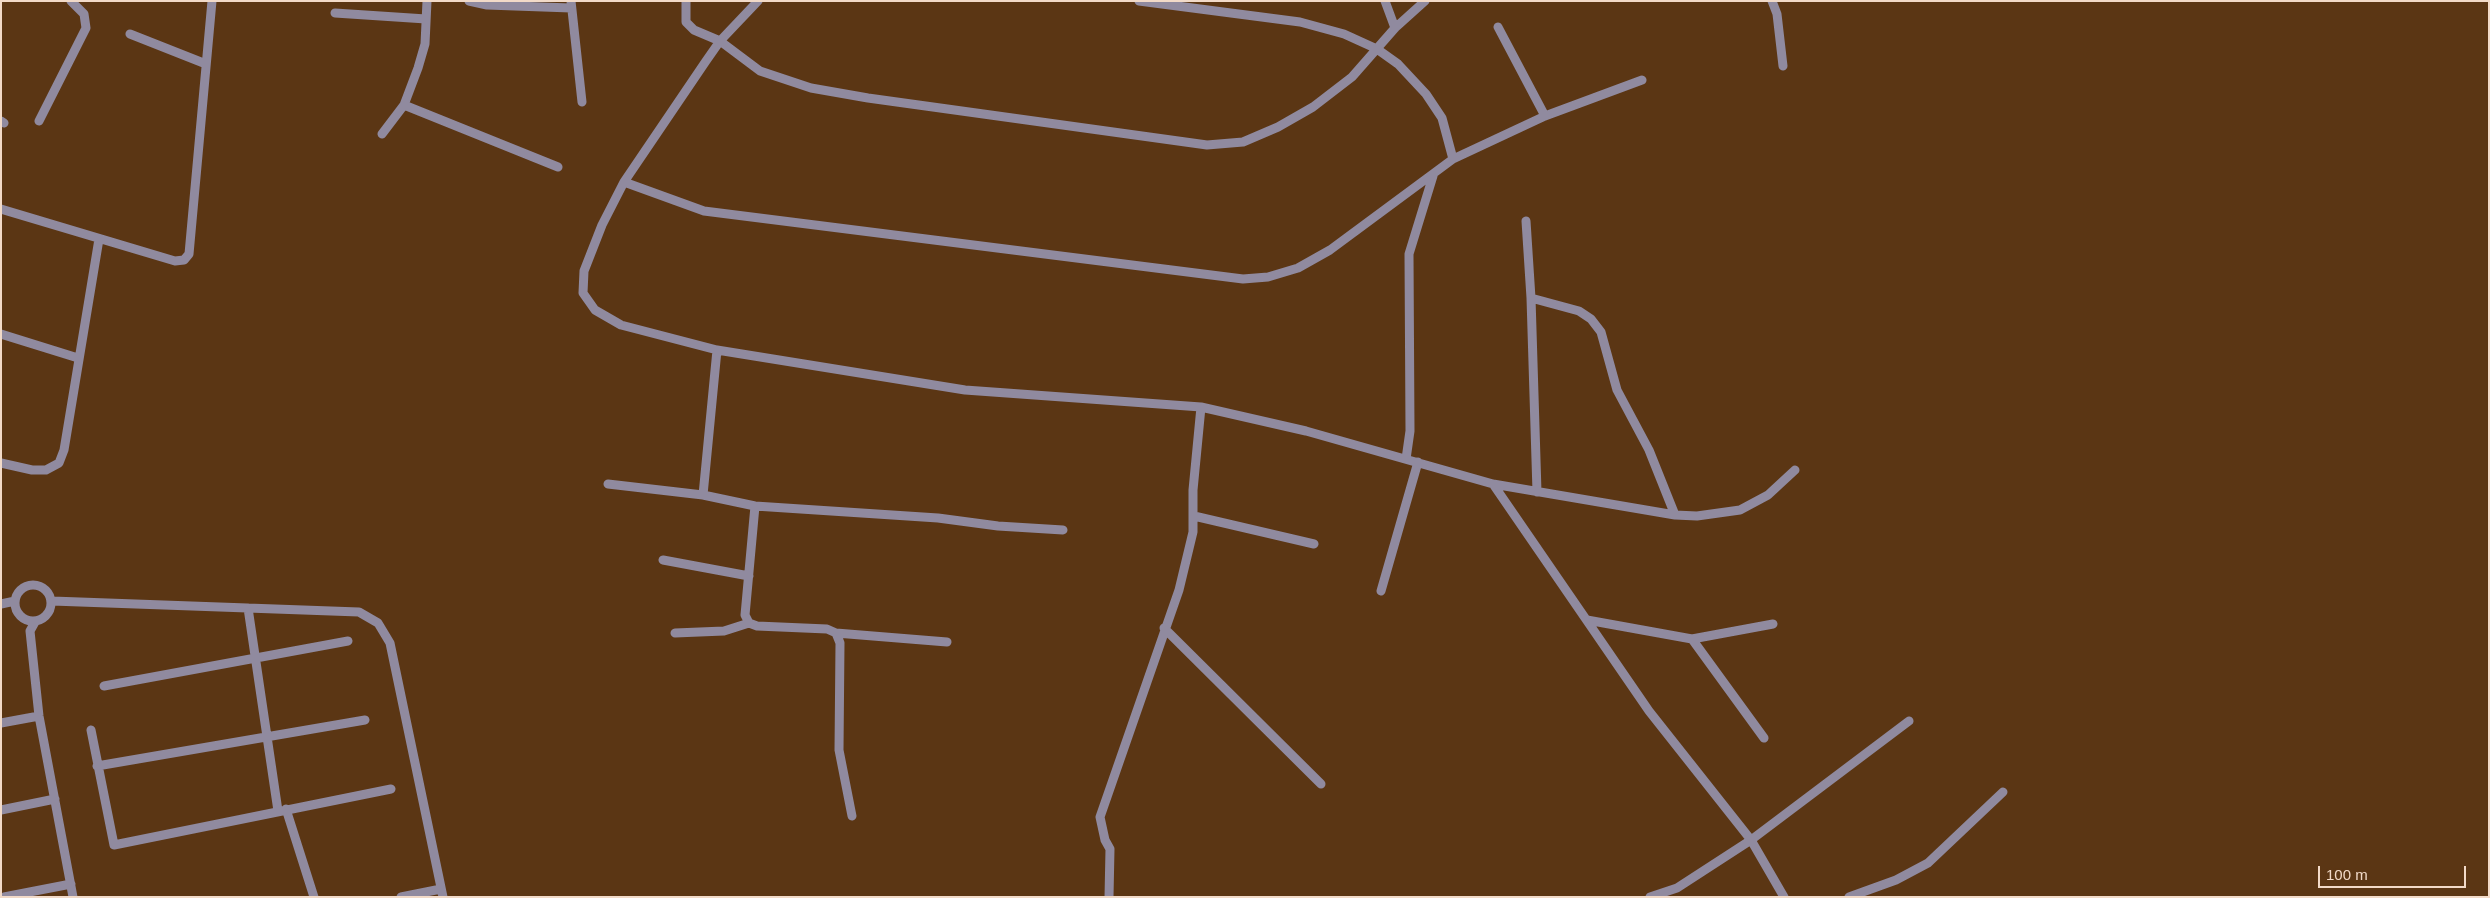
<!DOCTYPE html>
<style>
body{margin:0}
#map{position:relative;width:2490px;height:898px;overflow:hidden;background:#5b3614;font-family:Helvetica,sans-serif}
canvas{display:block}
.frame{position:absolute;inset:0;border:2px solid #f2dac8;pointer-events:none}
.scale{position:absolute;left:2318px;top:866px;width:148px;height:22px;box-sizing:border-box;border:2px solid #f2dac8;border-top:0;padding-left:6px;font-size:15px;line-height:18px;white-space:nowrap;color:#f2dac8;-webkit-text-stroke:4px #5b3614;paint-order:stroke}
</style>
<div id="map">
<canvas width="2490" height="898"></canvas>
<div class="frame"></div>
<div class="scale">100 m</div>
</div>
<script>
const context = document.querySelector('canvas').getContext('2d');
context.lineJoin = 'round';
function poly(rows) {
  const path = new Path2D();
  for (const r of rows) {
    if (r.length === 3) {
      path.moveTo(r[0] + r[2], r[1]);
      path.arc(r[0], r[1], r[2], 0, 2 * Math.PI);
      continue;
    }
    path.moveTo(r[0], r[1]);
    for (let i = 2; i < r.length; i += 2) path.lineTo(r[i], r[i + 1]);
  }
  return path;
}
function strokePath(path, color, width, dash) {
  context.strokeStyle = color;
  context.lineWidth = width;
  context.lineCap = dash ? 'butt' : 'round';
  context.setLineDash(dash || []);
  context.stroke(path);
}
strokePath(poly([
 [469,1,487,5,571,8],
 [571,1,582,102],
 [686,1,686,22,694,30,720,41,760,71,811,88,868,98,1207,145,1243,142,1278,127,1313,107,1352,77,1395,28,1425,1],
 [758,1,720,41,706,61,624,182,602,225,584,271,583,293,595,310,621,325,717,350,965,390,1201,407,1306,431,1493,484,1675,515,1697,516,1740,510,1768,495,1795,470],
 [1139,1,1300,22,1344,34,1377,49,1398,64,1426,94,1442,118,1453,159],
 [1385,1,1395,28],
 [1772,1,1777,14,1783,66],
 [335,13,426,19],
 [1498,27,1545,116],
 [130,34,206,64],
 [404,105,558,167],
 [1,121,4,123],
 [39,121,86,28,84,14,71,1],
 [382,134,404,105,418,68,425,44,427,1],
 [624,182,704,211,1243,279,1268,277,1298,268,1330,250,1453,159,1545,116,1642,80],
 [1,209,175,261,184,260,189,254,212,1],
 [1526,221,1531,298,1537,492],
 [1531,298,1579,311,1591,319,1601,332,1617,390,1649,450,1675,515],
 [1,334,78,358],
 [1406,459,1410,431,1409,254,1433,176],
 [1,463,32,470,46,470,59,463,64,450,99,239],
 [608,484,703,495,755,506,938,518,998,526,1063,530],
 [1493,484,1649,711,1751,840,1784,897],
 [703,495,717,350],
 [755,506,745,615,749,623,757,626,827,629,836,633,840,643,839,750,852,816],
 [1194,516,1314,544],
 [663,560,749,576],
 [33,603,18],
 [1381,591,1418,462],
 [52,601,359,612,378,623,390,643,443,897],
 [1,604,15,601],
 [248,608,278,811],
 [1587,620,1692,639,1773,624],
 [35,622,30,631,39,716,73,897],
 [1164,628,1321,784],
 [675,633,724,631,749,623],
 [836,633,947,642],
 [1692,639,1764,738],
 [104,686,348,641],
 [1,723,39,716],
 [91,730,114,845,391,789],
 [97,766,365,720],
 [286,809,314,897],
 [1,810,55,799],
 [4,897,71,884],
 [401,897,441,889],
 [1109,897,1110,849,1105,840,1100,817,1179,590,1193,532,1193,490,1201,407],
 [1650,897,1677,888,1751,840,1909,721],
 [1849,897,1896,880,1928,863,2003,792]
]), '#908a9f', 9);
</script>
